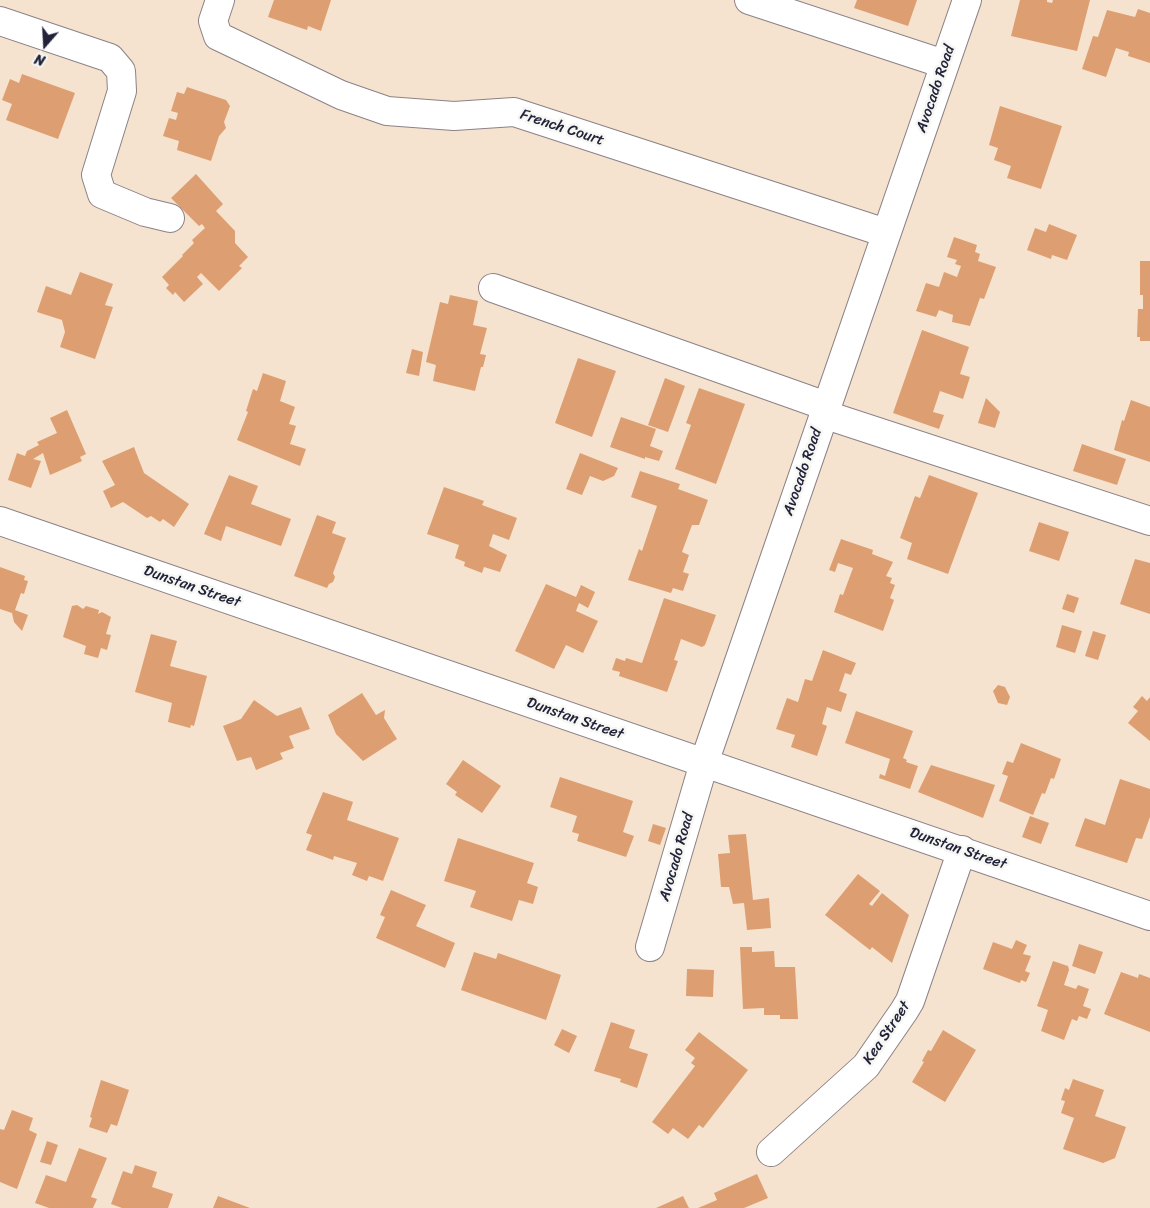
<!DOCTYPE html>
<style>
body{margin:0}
#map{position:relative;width:1150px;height:1208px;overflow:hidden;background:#f5e3cf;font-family:Sriracha,sans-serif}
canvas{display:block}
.north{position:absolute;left:20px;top:20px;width:50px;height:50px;-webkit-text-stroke:4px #f6f6f2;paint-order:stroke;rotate:199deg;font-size:14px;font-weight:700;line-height:20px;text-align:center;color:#22223b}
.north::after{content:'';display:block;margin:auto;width:18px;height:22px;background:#22223b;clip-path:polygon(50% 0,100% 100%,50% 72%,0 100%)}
</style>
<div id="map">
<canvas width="1150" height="1208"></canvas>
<div class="north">N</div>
</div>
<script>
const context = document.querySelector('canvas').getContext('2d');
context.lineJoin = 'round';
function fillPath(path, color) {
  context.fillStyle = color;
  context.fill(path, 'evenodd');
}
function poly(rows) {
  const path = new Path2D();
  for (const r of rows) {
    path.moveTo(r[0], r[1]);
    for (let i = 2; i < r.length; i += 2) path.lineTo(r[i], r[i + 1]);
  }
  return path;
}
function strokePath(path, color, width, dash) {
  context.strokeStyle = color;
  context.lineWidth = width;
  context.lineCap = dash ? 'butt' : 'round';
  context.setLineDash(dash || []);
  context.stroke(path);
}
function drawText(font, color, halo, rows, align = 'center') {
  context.font = font + ' Sriracha,sans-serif';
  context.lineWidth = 5;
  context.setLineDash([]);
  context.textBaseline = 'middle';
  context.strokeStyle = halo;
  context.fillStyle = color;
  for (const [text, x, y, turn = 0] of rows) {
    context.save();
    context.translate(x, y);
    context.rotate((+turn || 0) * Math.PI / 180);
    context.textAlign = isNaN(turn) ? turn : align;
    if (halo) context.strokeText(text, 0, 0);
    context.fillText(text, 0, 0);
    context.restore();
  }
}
fillPath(poly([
 [274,0,331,0,321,31,308,26,307,30,268,17],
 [857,0,917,0,908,26,854,8],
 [1020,0,1047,0,1047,2,1052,3,1053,0,1090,0,1077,51,1011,36],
 [1138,9,1150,13,1150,63,1128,56,1129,52,1116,48,1106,77,1082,69,1093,36,1098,37,1107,10,1135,17],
 [22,74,75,93,58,139,6,120,12,104,2,100,10,79,19,83],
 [187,87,226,100,230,106,224,122,226,128,219,136,211,161,177,150,179,141,163,136,169,118,176,120,178,113,171,111,177,92,184,94],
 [1000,106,1062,126,1041,189,1007,178,1011,166,994,160,998,148,989,145],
 [196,174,223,204,216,211,235,231,235,243,248,257,239,266,242,268,219,291,201,273,197,277,203,284,184,302,175,292,173,295,166,288,169,285,162,277,183,256,182,255,194,243,192,240,205,228,202,224,199,226,171,198],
 [1049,224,1077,235,1067,260,1052,255,1051,259,1027,250,1035,228,1046,232],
 [954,237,977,245,975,252,980,254,978,261,996,267,984,299,980,298,970,326,952,322,953,315,939,310,936,317,916,311,926,283,939,287,944,272,957,277,961,266,955,264,957,260,947,257],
 [1140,261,1150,261,1150,341,1140,341,1140,337,1137,337,1138,309,1143,309,1143,295,1140,295],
 [80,272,113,284,105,305,113,307,95,359,60,347,65,332,62,320,37,312,46,286,71,295],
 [450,295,478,301,473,325,487,328,480,354,486,355,483,367,481,367,475,391,433,381,436,365,426,362,440,302,448,304],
 [922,330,969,347,960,374,970,377,963,399,940,391,933,412,944,415,939,429,893,413],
 [412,349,423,352,419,376,406,373],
 [578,358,616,371,592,437,555,423],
 [263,373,286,381,280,401,295,407,289,424,296,426,290,444,306,449,300,466,237,440,248,412,246,411,253,389,257,391],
 [665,378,685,386,668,432,648,425],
 [699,388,745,404,716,484,675,469,691,425,686,423],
 [986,398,1000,412,995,428,978,423],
 [1131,400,1150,407,1150,462,1114,450,1122,420,1124,421],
 [67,410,86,454,80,457,82,461,50,475,43,453,33,459,41,461,31,488,8,480,17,453,25,456,27,451,39,445,37,442,57,433,50,418],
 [621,417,656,429,650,446,663,451,659,461,645,457,645,459,610,447],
 [1082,444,1126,459,1117,485,1073,471],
 [134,447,144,473,189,504,174,527,163,519,160,522,151,516,147,518,123,502,111,508,103,491,115,485,102,461],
 [580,453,618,468,614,476,603,481,590,476,582,495,566,489],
 [640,471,680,484,678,489,708,500,699,525,692,525,682,552,689,555,683,572,689,574,683,591,673,588,671,593,628,580,639,549,642,551,657,506,631,497],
 [229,475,258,486,251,504,291,519,281,546,226,526,221,541,204,534],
 [929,475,978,493,948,574,907,559,912,543,900,538,915,496,920,498],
 [444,487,484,501,482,505,517,518,509,540,493,534,489,546,507,555,500,572,484,567,482,573,464,566,465,562,455,558,459,545,427,534],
 [317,515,336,522,332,533,346,538,333,573,335,577,333,582,329,584,327,588,294,576],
 [1039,522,1069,532,1059,561,1029,551],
 [841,539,873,550,872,554,893,562,886,576,892,578,890,583,895,585,890,598,894,600,883,631,834,612,840,594,843,595,853,568,838,563,835,572,829,570],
 [1135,559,1150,563,1150,614,1120,604],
 [0,567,25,576,24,580,28,581,24,594,21,593,15,610,28,615,22,631,14,622,12,613,0,609],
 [546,584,576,597,581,585,595,592,588,608,579,603,576,611,598,621,583,653,566,645,554,669,515,651],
 [1067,594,1079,598,1074,613,1062,609],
 [664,598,716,615,705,645,702,647,681,639,674,660,678,661,667,692,619,676,620,672,612,670,616,658,625,661,626,658,642,663],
 [77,605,83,609,86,606,99,610,98,614,102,612,111,617,106,634,111,635,107,650,101,648,98,658,84,654,86,646,63,637,72,606],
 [1062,625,1082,631,1075,653,1056,647],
 [1093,631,1106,635,1098,660,1085,656],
 [151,634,177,641,170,666,207,676,194,726,191,725,190,728,168,722,172,703,135,692],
 [823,650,856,663,851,675,845,673,839,691,847,694,841,712,827,707,822,724,827,726,817,756,791,747,795,735,776,729,787,698,798,702,805,679,812,681],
 [998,685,1005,687,1010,697,1007,705,998,703,993,691],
 [362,693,376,715,385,710,384,718,397,739,363,761,336,734,328,715],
 [1142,696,1147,701,1150,697,1150,741,1128,723,1138,711,1133,707],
 [254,700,277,716,301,707,310,729,289,736,294,748,280,753,283,759,256,770,251,757,237,761,223,726,241,719],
 [856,711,913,731,903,758,907,760,906,762,918,766,910,789,879,778,880,774,885,776,890,759,845,743],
 [1021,743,1061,759,1054,779,1051,778,1045,794,1042,793,1033,815,999,801,1008,776,1002,774,1007,761,1013,763],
 [463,760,501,786,482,813,455,795,457,792,446,784],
 [931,765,995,785,983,818,918,792],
 [560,777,633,801,623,832,634,836,626,857,577,841,579,834,572,832,577,816,550,807],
 [1120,779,1150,789,1150,817,1142,839,1136,838,1127,863,1075,846,1085,818,1105,825],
 [323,792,353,802,347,820,399,838,383,881,369,876,367,881,352,875,357,863,334,856,333,860,306,850,312,835,306,833],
 [1030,816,1049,823,1041,844,1022,837],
 [653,824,666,828,660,845,648,841],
 [746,834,753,900,769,898,771,928,747,930,744,903,733,904,729,887,721,887,718,854,730,853,728,835],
 [458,838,534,863,527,883,538,887,533,904,519,900,512,921,470,907,476,891,444,881],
 [858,874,880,891,869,904,872,906,882,893,909,915,892,963,872,947,870,950,825,915],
 [391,890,426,905,416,926,455,943,445,968,376,938,385,917,380,915],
 [1016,940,1027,945,1023,954,1031,956,1025,971,1030,973,1026,982,1021,980,1020,983,983,969,993,942,1012,949],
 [1079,944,1103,952,1095,974,1072,966],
 [740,947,752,947,752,952,774,951,775,967,795,967,798,1019,780,1019,780,1015,764,1015,764,1008,743,1009],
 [474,952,496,959,498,953,561,975,546,1020,461,990],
 [1053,961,1068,966,1069,970,1064,985,1076,989,1078,985,1089,989,1083,1006,1091,1009,1087,1019,1079,1016,1077,1021,1072,1019,1064,1040,1041,1031,1048,1010,1037,1006],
 [687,969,714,970,713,997,686,996],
 [1121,972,1138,978,1139,974,1150,978,1150,1032,1104,1014],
 [611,1022,635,1030,629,1048,648,1054,637,1088,620,1082,621,1079,594,1071],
 [562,1029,577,1036,569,1053,554,1045],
 [943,1030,976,1050,945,1102,912,1082,924,1062,922,1061,928,1050,931,1051],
 [699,1032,748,1070,703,1128,699,1125,688,1139,673,1128,668,1134,652,1122,695,1066,691,1063,695,1058,685,1050],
 [1073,1079,1104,1090,1095,1116,1126,1127,1115,1158,1103,1163,1063,1149,1074,1118,1061,1113,1065,1101,1061,1100,1065,1088,1069,1090],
 [101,1080,129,1090,117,1126,111,1124,107,1133,89,1127,92,1118,90,1117],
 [12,1110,33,1118,29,1130,37,1134,17,1189,0,1182,0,1129,4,1130],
 [47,1141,58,1145,51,1165,40,1162],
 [79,1148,107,1158,91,1197,97,1199,93,1208,49,1208,35,1203,46,1175,66,1182],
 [135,1165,157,1172,152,1187,173,1194,168,1208,122,1208,111,1204,123,1171,132,1174],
 [757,1174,768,1198,744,1208,698,1208,717,1200,714,1193],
 [218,1196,250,1208,213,1208],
 [683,1196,689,1208,656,1208]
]), '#dd9f71');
const minor = poly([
 [220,0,213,21,218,36,341,95,387,111,454,116,514,112,886,233],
 [749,0,944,64],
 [0,21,110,58,121,71,122,91,96,175,102,194,145,212,170,218],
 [493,288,826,406],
 [823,414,1150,521],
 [0,521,1150,916],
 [650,947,704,763,967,0],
 [771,1152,866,1066,904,1011,910,1001,962,850]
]);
strokePath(minor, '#8c8285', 30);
strokePath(minor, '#fff', 28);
drawText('15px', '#22223b', '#f6f6f2', [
 ["Avocado Road",936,89,-71],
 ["French Court",562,128,18],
 ["Avocado Road",803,472,-71],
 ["Dunstan Street",192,587,19],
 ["Dunstan Street",575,719,19],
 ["Dunstan Street",958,849,19],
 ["Avocado Road",677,857,-74],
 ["Kea Street",887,1033,-56]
]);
</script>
